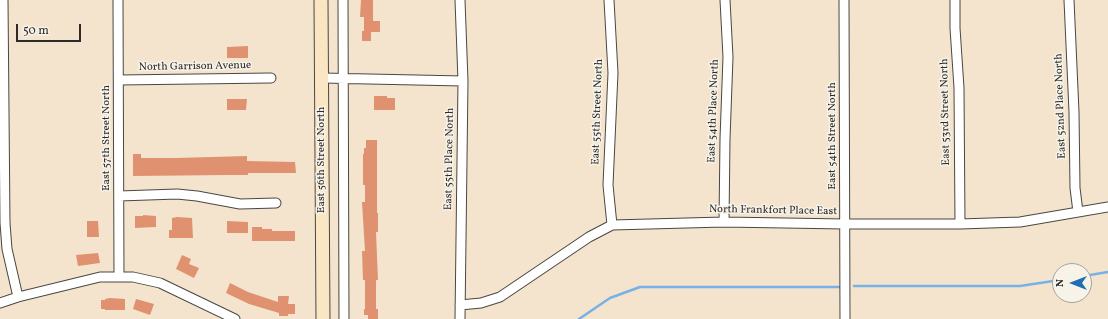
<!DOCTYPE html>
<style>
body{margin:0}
#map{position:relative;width:1108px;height:319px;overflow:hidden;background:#f5e4cd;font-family:Vollkorn,serif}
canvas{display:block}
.north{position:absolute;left:1052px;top:263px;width:40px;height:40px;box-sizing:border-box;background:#f7f3e8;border:1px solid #a5a39c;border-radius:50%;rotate:270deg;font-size:11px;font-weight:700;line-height:16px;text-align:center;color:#2b2b2b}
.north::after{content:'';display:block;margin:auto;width:14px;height:18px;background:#1f6fb2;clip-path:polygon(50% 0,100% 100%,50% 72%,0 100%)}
.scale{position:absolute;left:16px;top:24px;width:65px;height:18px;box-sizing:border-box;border:2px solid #2b2b2b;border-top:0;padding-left:5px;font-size:12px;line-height:14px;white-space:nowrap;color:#2b2b2b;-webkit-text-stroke:3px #f7f3e8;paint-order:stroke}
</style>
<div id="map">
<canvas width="1108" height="319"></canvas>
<div class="north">N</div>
<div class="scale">50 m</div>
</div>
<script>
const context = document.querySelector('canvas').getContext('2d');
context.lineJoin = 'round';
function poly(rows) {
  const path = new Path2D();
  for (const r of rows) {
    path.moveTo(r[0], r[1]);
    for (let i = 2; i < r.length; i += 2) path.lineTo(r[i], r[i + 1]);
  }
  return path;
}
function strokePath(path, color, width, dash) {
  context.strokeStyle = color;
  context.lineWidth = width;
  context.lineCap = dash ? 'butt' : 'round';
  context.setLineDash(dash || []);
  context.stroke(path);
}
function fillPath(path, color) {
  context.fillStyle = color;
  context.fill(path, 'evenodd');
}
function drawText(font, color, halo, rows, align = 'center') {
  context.font = font + ' Vollkorn,serif';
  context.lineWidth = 3;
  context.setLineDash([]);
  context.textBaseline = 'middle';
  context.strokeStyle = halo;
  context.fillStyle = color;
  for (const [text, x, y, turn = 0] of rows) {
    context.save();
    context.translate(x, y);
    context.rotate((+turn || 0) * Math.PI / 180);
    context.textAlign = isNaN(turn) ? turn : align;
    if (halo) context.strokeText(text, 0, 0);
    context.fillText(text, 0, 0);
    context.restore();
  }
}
strokePath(poly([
 [1084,276,1108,272],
 [854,286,1020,286,1060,280],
 [579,319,610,298,640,287,839,287]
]), '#78b0e8', 2.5);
fillPath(poly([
 [361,0,373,0,373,21,380,21,380,32,371,32,371,41,362,41,362,31,364,31,364,17,360,17],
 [248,46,248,58,227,58,227,47],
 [374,96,387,96,387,98,395,98,395,110,374,110],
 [227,99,247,99,246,110,227,110],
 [366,140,377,140,377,213,378,213,378,232,376,232,378,280,376,280,376,309,378,309,378,319,368,319,368,315,364,315,364,309,365,309,365,280,363,280,362,251,365,251,362,202,365,202,365,185,363,185,363,154,364,154,364,148,366,148],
 [133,154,141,154,141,158,176,158,247,156,247,161,295,162,296,173,248,173,248,175,228,175,133,176],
 [143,215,156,216,156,227,135,228,135,216,143,216],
 [177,217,192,218,193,238,169,238,169,230,172,230,172,218],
 [87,221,98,221,99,237,87,237],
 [227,221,248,222,248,233,227,233],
 [252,227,262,227,262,229,272,229,272,231,295,231,295,241,252,241],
 [98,253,100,263,78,266,76,255],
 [182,255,191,259,189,264,199,268,194,278,176,269],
 [230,283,248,292,278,302,278,296,289,296,288,304,295,304,295,314,288,314,288,316,279,316,279,313,249,304,226,293],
 [110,298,125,299,125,310,105,310,105,309,101,309,101,300,105,300,105,299],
 [136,299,154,304,150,315,133,309]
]), '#e09270');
const street = poly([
 [3,0,5,223,7,249,18,297],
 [118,0,119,276],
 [343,0,344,319],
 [460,0,463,81,460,319],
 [609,0,613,73,608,185,612,225],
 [844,0,845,319],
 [955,0,955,28,959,88,960,224],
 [1069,0,1074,112,1075,188,1078,212],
 [322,78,463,81],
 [119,80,271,78],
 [119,196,177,194,197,196,240,204,276,203],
 [724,222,725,139,728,57,725,0],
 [0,303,18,297,100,277,133,277,160,283,235,319],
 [460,305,481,303,500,297,589,237,612,225,724,222,845,224,960,224,1020,222,1108,207]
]);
const secondary = poly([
 [321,0,323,319]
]);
strokePath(street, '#494743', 11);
strokePath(secondary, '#494743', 15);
strokePath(street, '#fff', 9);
strokePath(secondary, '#fbe6c4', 13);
drawText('11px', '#2b2b2b', '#f7f3e8', [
 ["North Garrison Avenue",195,67,-1],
 ["East 52nd Place North",1061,106,-92],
 ["East 54th Place North",714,111,-88],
 ["East 55th Street North",598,112,-88],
 ["East 53rd Street North",946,112,-91],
 ["East 54th Street North",833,136,-90],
 ["East 57th Street North",107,138,-90],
 ["East 55th Place North",450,159,-89],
 ["East 56th Street North",322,160,-90],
 ["North Frankfort Place East",773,211,1]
]);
</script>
